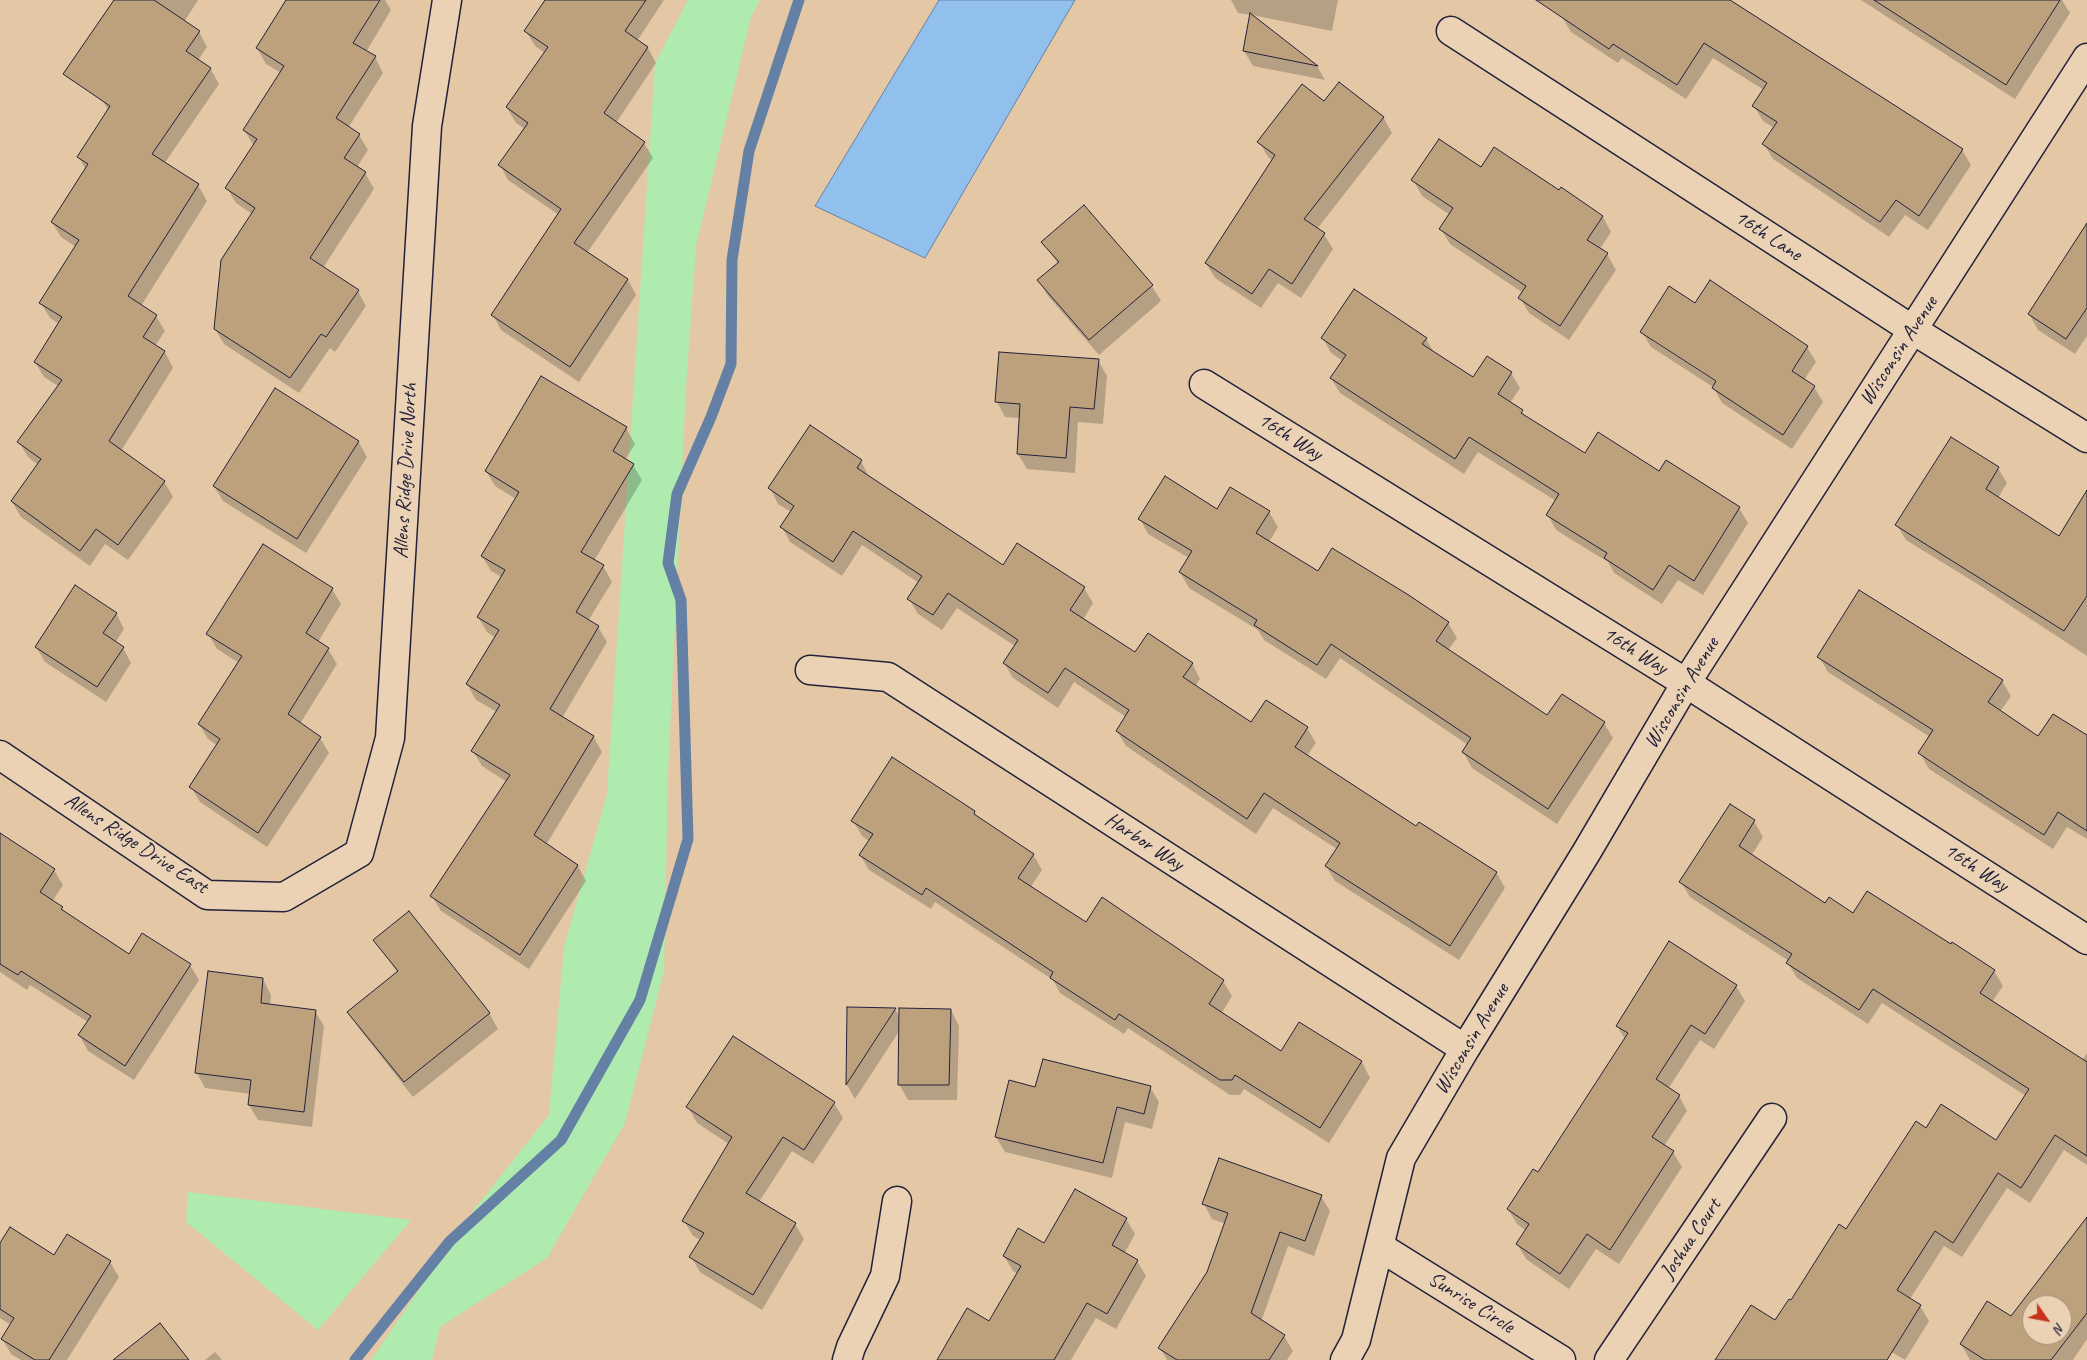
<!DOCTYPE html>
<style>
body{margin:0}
#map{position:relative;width:2087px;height:1360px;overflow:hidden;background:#e4c8a6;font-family:Caveat,sans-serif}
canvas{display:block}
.north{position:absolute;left:2022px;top:1295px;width:50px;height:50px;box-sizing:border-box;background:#ecd2b4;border:1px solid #9b8c84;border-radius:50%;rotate:123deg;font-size:14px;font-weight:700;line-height:20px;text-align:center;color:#22223b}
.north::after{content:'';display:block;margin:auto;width:18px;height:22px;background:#c8321e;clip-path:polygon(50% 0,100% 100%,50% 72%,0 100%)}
</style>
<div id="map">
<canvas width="2087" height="1360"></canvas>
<div class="north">N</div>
</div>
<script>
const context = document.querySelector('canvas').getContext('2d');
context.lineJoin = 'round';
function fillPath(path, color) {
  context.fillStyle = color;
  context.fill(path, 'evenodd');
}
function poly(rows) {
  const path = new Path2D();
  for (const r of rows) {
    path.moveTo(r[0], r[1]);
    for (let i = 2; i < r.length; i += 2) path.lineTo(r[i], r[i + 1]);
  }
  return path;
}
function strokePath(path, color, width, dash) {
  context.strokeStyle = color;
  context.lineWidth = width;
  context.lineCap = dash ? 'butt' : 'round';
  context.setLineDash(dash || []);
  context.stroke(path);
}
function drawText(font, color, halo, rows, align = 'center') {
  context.font = font + ' Caveat,sans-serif';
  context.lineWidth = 4.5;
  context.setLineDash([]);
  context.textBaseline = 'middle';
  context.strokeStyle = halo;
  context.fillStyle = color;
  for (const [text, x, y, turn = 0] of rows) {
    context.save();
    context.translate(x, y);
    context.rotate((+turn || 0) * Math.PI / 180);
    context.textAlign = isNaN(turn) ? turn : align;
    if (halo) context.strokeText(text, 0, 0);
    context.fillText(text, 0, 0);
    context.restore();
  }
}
fillPath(poly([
 [688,0,760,0,751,17,696,246,686,387,668,774,664,971,625,1123,547,1258,440,1327,432,1360,371,1360,473,1211,549,1115,564,947,607,794,655,63],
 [188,1192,411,1220,318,1330,186,1222]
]), '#afeaae');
const water = poly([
 [939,0,1075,0,925,258,815,206,939,0]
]);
fillPath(water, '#90c0eb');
strokePath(water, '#6481a5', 1);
fillPath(poly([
 [115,0,198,0,184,22,199,32,207,47,198,60,210,68,219,84,164,164,198,185,207,201,141,306,156,316,165,331,155,346,165,352,173,368,121,451,164,481,173,497,128,560,105,544,90,566,21,517,12,502,38,465,28,457,19,442,58,386,44,377,35,362,59,324,50,318,41,303,76,247,61,237,52,222,86,170,79,157,108,110,102,99],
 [288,0,385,0,391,10,366,52,375,57,383,73,348,128,359,135,368,150,357,167,365,173,374,189,323,268,358,291,366,306,335,352,330,348,299,393,224,344,215,329,252,214,236,203,227,188,254,146,244,130,281,73,266,64,257,48],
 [546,0,664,0,637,41,648,48,656,63,616,123,644,143,653,158,587,253,628,280,636,295,579,382,501,330,493,315,559,215,508,180,500,165,525,129,516,123,507,108,545,53,535,46,526,31],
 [1231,0,1338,0,1332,31,1252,15,1317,66,1325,80,1253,66,1244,51,1251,15,1238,13],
 [1572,0,1728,0,1962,150,1971,165,1928,230,1905,215,1889,237,1773,159,1764,144,1774,128,1763,121,1754,106,1764,90,1713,58,1686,99,1622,58,1618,63,1571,32,1562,17],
 [1861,0,2062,0,2070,13,2015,99],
 [1324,103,1383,117,1392,133,1317,229,1324,234,1333,249,1301,298,1278,283,1261,308,1215,278,1206,263,1273,161,1268,157,1259,142],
 [1481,169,1560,192,1603,217,1611,232,1600,249,1607,254,1616,270,1569,340,1529,313,1520,298,1523,293,1450,244,1441,229,1450,215,1422,196,1413,180],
 [1043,242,1152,286,1161,301,1099,355,1048,296,1039,281,1058,264],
 [2087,251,2087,336,2075,354,2038,330,2029,314],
 [1696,305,1807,347,1816,362,1804,380,1814,387,1823,402,1792,449,1722,403,1713,387,1651,347,1642,332],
 [1653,338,1722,383,1721,385,1653,341],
 [1323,338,1426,339,1435,354,1473,379,1511,373,1520,388,1510,403,1522,411,1526,418,1585,455,1660,473,1739,508,1748,523,1703,595,1678,580,1662,604,1614,573,1608,562,1556,530,1548,515,1556,501,1478,452,1464,474,1340,393,1331,378,1343,361,1331,353],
 [1098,360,1107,376,1103,424,1078,422,1075,473,1027,469,1018,454,1021,418,1005,417,997,402],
 [626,428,635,444,625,460,633,465,642,480,594,561,603,566,612,582,588,621,598,627,607,642,562,718,593,736,602,752,546,845,578,866,586,881,529,969,441,911,432,896,507,782,482,766,473,751,497,712,476,700,467,684,496,638,487,632,478,617,502,577,491,571,482,556,516,499,495,486,486,471],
 [358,441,367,457,306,553,223,501,214,486],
 [861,461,869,477,1003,567,1018,545,1084,588,1093,603,1083,620,1136,654,1192,663,1200,679,1195,687,1251,724,1307,728,1316,743,1307,756,1416,828,1496,872,1505,888,1459,960,1335,881,1326,866,1337,849,1273,808,1256,834,1126,746,1117,731,1126,717,1074,682,1058,708,1013,678,1004,663,1015,646,957,608,942,630,918,614,909,599,919,583,862,545,842,576,790,542,782,527,791,512,778,504,770,488],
 [1998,468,2007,483,1998,498,2059,537,2087,524,2087,656,1979,585,1906,540,1897,525],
 [1218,510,1269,512,1278,527,1269,542,1318,572,1448,623,1457,638,1448,650,1548,717,1604,723,1613,738,1557,824,1472,768,1463,752,1468,745,1340,658,1326,679,1264,640,1258,630,1189,588,1180,572,1189,558,1148,534,1140,519],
 [264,545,332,589,341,604,318,642,328,649,337,664,300,724,320,738,329,753,267,847,200,802,191,787,218,746,208,739,199,724,239,663,217,649,208,634],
 [116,613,124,629,115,643,123,648,131,663,106,702,45,662,36,647],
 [1819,657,2002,681,2011,696,2000,712,2039,738,2087,737,2087,839,2067,827,2053,849,1929,769,1920,753,1930,737,1828,672],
 [974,812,978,818,1033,854,1042,870,1030,888,1086,924,1223,981,1232,996,1221,1014,1281,1053,1300,1023,1362,1062,1370,1078,1329,1143,1244,1089,1240,1095,1230,1095,1128,1028,1124,1034,1060,993,1053,980,935,902,931,909,869,870,860,855,869,841,862,836,853,821],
 [1754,821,1763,837,1751,856,1825,904,1994,971,2003,986,1992,1002,2082,1061,2087,1053,2087,1165,2064,1150,2030,1203,2007,1188,1962,1257,1944,1246,1910,1299,1920,1306,1929,1321,1905,1360,1880,1345,1870,1360,1716,1360,1775,1322,1927,1130,1996,1142,2026,1096,1882,1003,1868,1024,1797,978,1788,963,1789,961,1690,897,1681,882],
 [0,835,54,870,63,885,52,902,62,908,65,914,129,955,190,965,199,980,134,1080,88,1051,79,1035,88,1022,30,985,27,990,0,972],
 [375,940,489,1013,498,1029,413,1097,358,1027,349,1012,398,973],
 [263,979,271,995,270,1006,315,1011,324,1026,312,1127,258,1120,249,1105,251,1094,205,1088,197,1073],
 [1736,986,1745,1001,1714,1049,1700,1040,1668,1089,1679,1096,1687,1111,1664,1146,1673,1152,1682,1167,1619,1264,1596,1249,1569,1289,1526,1259,1517,1244,1526,1231,1517,1224,1508,1209,1538,1174,1625,1039,1617,1026],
 [849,1008,895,1009,900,1018,951,1010,959,1026,957,1100,908,1100,899,1084,900,1030,855,1099,847,1085],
 [1150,1087,1159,1102,1152,1129,1125,1122,1112,1178,1005,1152,996,1137,1036,1089],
 [834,1103,843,1118,813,1164,792,1151,759,1202,795,1224,804,1239,762,1310,700,1272,691,1257,701,1240,693,1236,684,1221,729,1144,697,1123,688,1107],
 [1321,1196,1330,1211,1314,1256,1288,1246,1261,1322,1284,1336,1293,1351,1287,1360,1167,1360,1160,1348,1209,1272,1226,1224,1212,1219,1204,1204],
 [1126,1219,1135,1234,1124,1254,1137,1261,1146,1276,1116,1329,1096,1318,1071,1360,943,1360,989,1322,1018,1274,1013,1271,1004,1256],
 [2087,1219,2087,1339,2073,1360,1970,1360,1961,1344,2011,1317],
 [2032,1305,2062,1305,2062,1335,2032,1335],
 [0,1245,54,1257,110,1262,119,1277,67,1360,21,1360,11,1354,2,1339,11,1325,0,1318],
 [215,1352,222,1360,205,1360]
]), '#0003');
strokePath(poly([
 [355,1360,450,1241,561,1140,640,1000,688,839,681,600,668,563,677,494,711,417,731,364,732,260,749,151,799,0]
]), '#6481a5', 11);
const building = poly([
 [114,0,154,0,200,31,186,51,211,68,152,154,199,184,128,296,157,315,143,337,165,351,109,441,165,481,118,545,96,529,80,551,11,501,41,459,17,442,62,380,34,362,62,317,39,303,79,240,51,222,88,164,77,157,110,106,63,74,114,0],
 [286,0,380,0,353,43,376,56,336,118,360,134,344,158,366,172,310,258,359,290,326,337,321,334,290,378,214,329,221,260,255,208,225,188,257,139,243,130,284,66,256,48,286,0],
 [545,0,646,0,625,31,648,47,604,113,645,142,574,243,628,279,570,367,491,315,561,209,498,165,528,123,506,107,548,47,524,31,545,0],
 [1536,0,1730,0,1963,149,1919,216,1896,200,1880,222,1762,144,1777,122,1752,106,1767,83,1704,43,1677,85,1613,44,1609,49,1536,0],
 [1874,0,2060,0,2006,85,1874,0],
 [1250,13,1318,66,1243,51,1250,13],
 [1339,82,1384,117,1304,219,1325,233,1292,284,1269,269,1252,294,1205,263,1275,155,1257,142,1302,84,1324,101,1339,82],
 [1439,139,1481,167,1494,147,1559,190,1561,187,1603,216,1587,240,1608,253,1560,326,1518,298,1526,286,1439,229,1453,208,1411,180,1439,139],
 [1084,205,1153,285,1089,340,1037,280,1059,262,1041,242,1084,205],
 [2087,223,2087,308,2066,339,2028,314,2087,223],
 [1710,280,1808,346,1792,371,1815,386,1783,435,1712,388,1716,381,1640,332,1669,286,1695,303,1710,280],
 [1354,289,1427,338,1422,344,1473,377,1487,356,1512,372,1498,394,1523,410,1521,413,1585,453,1598,432,1659,471,1666,460,1740,507,1694,581,1669,565,1653,590,1604,558,1607,553,1546,515,1559,494,1469,437,1455,459,1330,378,1346,355,1321,338,1354,289],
 [999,352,1099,359,1094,409,1070,407,1066,458,1017,454,1020,404,995,402,999,352],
 [541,376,627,427,613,451,634,464,581,552,604,565,576,612,599,626,550,709,594,736,534,835,578,865,520,955,430,896,510,775,471,751,500,705,466,684,499,630,477,617,505,570,481,556,519,492,485,471,541,376],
 [275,388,359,441,297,539,213,486,275,388],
 [810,425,862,460,857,468,1003,565,1017,543,1085,587,1070,610,1135,652,1148,633,1193,663,1183,677,1251,722,1266,700,1308,727,1295,747,1416,826,1419,822,1497,872,1450,946,1325,866,1340,843,1264,793,1247,819,1116,731,1129,710,1065,668,1048,693,1003,663,1018,640,948,593,933,615,907,599,922,576,853,531,833,562,780,527,794,506,768,488,810,425],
 [1951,437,1999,467,1986,489,2059,536,2087,490,2087,596,2064,631,1895,525,1951,437],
 [1165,476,1217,509,1230,487,1270,511,1256,533,1318,571,1332,548,1407,594,1449,622,1436,641,1547,715,1562,694,1605,722,1548,809,1462,752,1471,738,1331,644,1317,665,1254,625,1257,620,1179,572,1192,551,1138,519,1165,476],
 [263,544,333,588,306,633,329,648,288,714,321,737,258,833,189,787,220,739,198,724,242,656,206,634,263,544],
 [75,585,117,613,103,633,124,647,97,687,35,647,75,585],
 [1859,590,2003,680,1988,702,2038,736,2053,714,2087,735,2087,831,2058,812,2044,835,1968,786,1918,753,1933,730,1817,657,1859,590],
 [892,757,975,811,974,814,1034,854,1018,878,1086,922,1102,897,1224,980,1209,1004,1281,1051,1299,1022,1362,1061,1320,1128,1235,1075,1232,1080,1220,1080,1119,1014,1115,1020,1050,978,1053,972,926,888,922,895,859,855,873,834,851,821,892,757],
 [1730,804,1755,820,1739,846,1825,903,1829,897,1853,913,1867,891,1951,944,1952,942,1995,970,1980,993,2087,1062,2087,1156,2055,1135,2021,1188,1998,1173,1953,1243,1935,1231,1897,1290,1921,1305,1887,1360,1715,1360,1751,1305,1775,1320,1789,1299,1791,1300,1839,1224,1846,1229,1916,1121,1926,1128,1941,1104,1996,1140,2029,1089,1873,989,1859,1010,1786,963,1792,954,1679,882,1730,804],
 [0,833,55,869,40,892,63,907,61,909,129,954,142,933,191,964,125,1066,78,1035,91,1016,21,971,18,975,0,964,0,833],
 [409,911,490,1013,404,1082,347,1012,398,971,373,940,409,911],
 [1669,941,1737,985,1705,1034,1691,1025,1656,1079,1680,1095,1652,1137,1674,1151,1610,1250,1587,1234,1560,1274,1516,1244,1529,1224,1507,1209,1533,1169,1538,1172,1628,1033,1616,1026,1669,941],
 [208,971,263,978,261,1003,316,1010,304,1112,248,1105,251,1080,195,1073,208,971],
 [847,1007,896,1008,846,1085,847,1007],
 [899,1008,951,1009,949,1085,898,1085,899,1008],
 [733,1036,835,1102,804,1150,783,1137,746,1193,796,1223,753,1295,689,1257,704,1233,682,1221,732,1137,686,1107,733,1036],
 [1043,1059,1151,1086,1144,1114,1117,1107,1103,1163,995,1137,1009,1080,1035,1087,1043,1059],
 [1219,1158,1322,1195,1305,1241,1280,1232,1251,1313,1285,1335,1269,1360,1177,1360,1158,1348,1207,1272,1228,1213,1202,1204,1219,1158],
 [1075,1189,1127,1218,1112,1245,1138,1260,1107,1314,1087,1303,1054,1360,937,1360,967,1308,989,1321,1021,1266,1003,1256,1018,1228,1044,1243,1075,1189],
 [2087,1217,2087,1313,2051,1360,1985,1360,1960,1344,1987,1301,2011,1316,2087,1217],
 [2032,1305,2062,1305,2062,1335,2032,1335,2032,1305],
 [10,1227,54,1255,67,1234,111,1261,49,1360,35,1360,1,1339,14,1318,0,1309,0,1243,10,1227],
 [160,1323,189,1360,113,1360,160,1323]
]);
fillPath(building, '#bda17d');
strokePath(building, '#22223b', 1);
const street = poly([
 [1451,31,1913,330,2087,438],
 [1204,384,1686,683,2087,940],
 [810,670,888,677,1465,1049],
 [0,755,207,895,284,897,359,853,390,738,427,126,447,0],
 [1380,1247,1561,1360],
 [847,1360,851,1347,885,1276,897,1201],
 [1345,1360,1356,1340,1401,1158,1465,1049,1586,853,1686,683,2087,58],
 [1609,1360,1772,1118]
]);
strokePath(street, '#22223b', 31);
strokePath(street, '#ecd2b4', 28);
drawText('21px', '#22223b', '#ecd2b4', [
 ["16th Lane",1768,236,33],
 ["Wisconsin Avenue",1899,351,-57],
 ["16th Way",1290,437,32],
 ["Allens Ridge Drive North",406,471,-87],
 ["16th Way",1635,651,32],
 ["Wisconsin Avenue",1682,693,-59],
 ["Harbor Way",1144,842,33],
 ["Allens Ridge Drive East",136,844,33],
 ["16th Way",1976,868,33],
 ["Wisconsin Avenue",1472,1039,-59],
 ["Joshua Court",1691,1239,-56],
 ["Sunrise Circle",1471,1303,32]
]);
</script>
